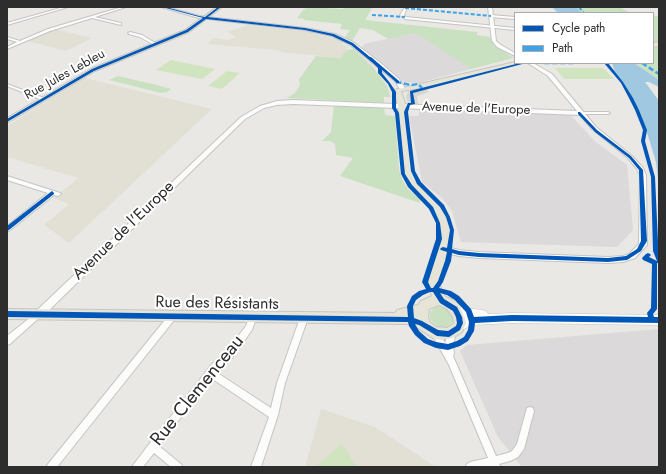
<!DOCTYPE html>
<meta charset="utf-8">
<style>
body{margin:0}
#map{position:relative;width:666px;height:474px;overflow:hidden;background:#e9e8e4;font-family:Jost,sans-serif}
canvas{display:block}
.frame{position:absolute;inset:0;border:8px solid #2d2d2d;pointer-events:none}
.legend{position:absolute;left:514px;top:12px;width:140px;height:52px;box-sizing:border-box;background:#fff;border:1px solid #ababab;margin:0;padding:5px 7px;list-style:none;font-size:12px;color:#2d2d2d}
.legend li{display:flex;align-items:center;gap:8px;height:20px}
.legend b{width:20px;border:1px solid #ababab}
</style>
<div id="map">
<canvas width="666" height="474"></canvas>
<div class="frame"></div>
<ul class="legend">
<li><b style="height:5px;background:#0057b8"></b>Cycle path</li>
<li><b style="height:5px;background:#3ea3eb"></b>Path</li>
</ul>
</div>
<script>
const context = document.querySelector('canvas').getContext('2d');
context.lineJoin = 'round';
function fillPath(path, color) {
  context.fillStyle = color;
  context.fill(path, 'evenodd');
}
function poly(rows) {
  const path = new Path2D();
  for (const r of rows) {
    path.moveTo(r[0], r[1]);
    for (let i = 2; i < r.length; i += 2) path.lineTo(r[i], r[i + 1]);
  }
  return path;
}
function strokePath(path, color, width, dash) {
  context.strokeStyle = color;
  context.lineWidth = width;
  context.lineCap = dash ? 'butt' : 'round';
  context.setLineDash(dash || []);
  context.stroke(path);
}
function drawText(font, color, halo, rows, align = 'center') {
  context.font = font + ' Jost,sans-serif';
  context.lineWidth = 4;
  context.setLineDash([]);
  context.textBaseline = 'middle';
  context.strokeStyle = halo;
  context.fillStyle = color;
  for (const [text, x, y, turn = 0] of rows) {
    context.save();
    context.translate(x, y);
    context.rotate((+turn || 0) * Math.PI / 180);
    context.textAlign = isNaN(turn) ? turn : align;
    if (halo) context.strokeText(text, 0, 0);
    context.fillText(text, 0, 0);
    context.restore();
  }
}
fillPath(poly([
 [416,33,465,64,471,69,418,83,404,82,362,48,364,44],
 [419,109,570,115,597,143,627,165,633,230,617,247,461,242,452,211,442,198,422,182,409,116,419,116],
 [659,329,659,467,522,467,498,437,460,351,467,345]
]), '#dbd9da');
fillPath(poly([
 [248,25,315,32,313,33,337,39,343,42,342,44,345,46,350,47,346,48,347,50,340,58,281,52,278,50,207,44,213,38,229,40,236,37,228,32],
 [55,29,92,38,66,51,27,41],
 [85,78,212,109,69,243,44,225,69,204,54,198,78,178,7,157,7,126],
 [321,409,375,427,436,467,305,467]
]), '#e2e0d4');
fillPath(poly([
 [308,7,343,9,344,7,373,7,365,20,477,32,477,35,490,37,493,45,514,58,471,69,416,33,388,39,373,30,360,28,352,41,345,37,350,30,340,29,342,24,304,20,304,19,297,18,304,9],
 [576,7,619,7,631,13,582,13],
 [653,16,659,16,659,42,653,43],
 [659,47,659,80,634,63,653,63,653,48],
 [353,49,373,67,387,86,391,97,384,97,384,103,287,98,295,93,300,85,299,79,316,56,340,58,347,50],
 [118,76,157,85,171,89,167,92,161,93,109,80],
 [334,105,384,107,385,115,395,116,399,170,403,181,408,189,420,199,420,203,340,176,353,158,336,155,335,144,330,141,322,141,331,132],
 [437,306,448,309,453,316,453,322,448,327,438,327,430,319,430,312]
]), '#cae1c1');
fillPath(poly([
 [171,60,215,69,202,79,156,70],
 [555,68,603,68,614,79,564,79],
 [227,71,240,73,222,89,208,86],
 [342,444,357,467,315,467]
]), '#d1e4c0');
fillPath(poly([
 [423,87,429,92,417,96,418,105,408,104,406,96,408,92]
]), '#d7d6d2');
fillPath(poly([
 [552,7,576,7,582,13,558,13],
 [612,63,634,63,659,80,659,87,649,82,645,82,659,101,659,187,656,162,645,126,639,110,615,72]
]), '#a1c8e1');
const minor = poly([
 [64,7,68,7,7,25,7,23,64,7],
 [122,7,126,7,95,17,121,23,121,25,92,18,50,31,7,49,7,47,17,42,7,39,7,37,20,41,48,29,122,7],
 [405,7,407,7,404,15,406,17,515,28,515,30,405,19,400,15,405,7],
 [491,15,515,17,515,19,490,17,491,15],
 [130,32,142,35,157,44,154,45,140,37,129,34,128,33,130,32],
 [7,84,44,98,45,99,42,100,7,86,7,84],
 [577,112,608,112,610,113,608,114,579,114,577,113,577,112],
 [7,176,60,193,61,194,58,196,54,195,9,231,7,231,7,226,48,193,7,180,7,176],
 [38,312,40,313,42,315,40,317,10,344,7,345,7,336,36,313,38,312],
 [253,312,255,313,257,315,252,330,232,358,216,372,271,408,277,383,300,318,301,316,304,315,307,316,308,318,285,383,278,415,261,467,251,467,269,417,211,378,159,446,181,464,183,467,171,467,154,453,143,467,132,467,134,464,150,443,212,364,226,352,246,326,251,313,253,312],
 [172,314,175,315,176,317,175,319,57,467,46,467,48,464,169,315,172,314],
 [452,330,455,331,456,333,453,344,454,354,453,356,496,456,508,453,512,451,517,444,527,408,530,407,533,408,534,411,524,449,518,457,510,461,499,464,501,467,491,466,465,467,467,464,470,462,488,458,449,365,432,334,433,332,436,331,439,332,445,343,449,331,452,330]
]);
const tertiary = poly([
 [161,7,167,7,199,16,305,28,335,34,353,42,383,65,399,79,406,90,401,91,395,81,349,44,332,36,305,30,199,18,161,7],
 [488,7,492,7,496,41,501,45,515,53,515,56,497,47,492,41,488,7],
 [528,63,533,63,552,74,596,127,632,156,643,168,646,175,647,245,635,258,623,262,608,263,479,258,459,256,440,251,439,249,440,247,443,246,459,250,479,252,608,257,623,256,629,254,639,244,640,175,637,169,628,158,592,129,580,115,293,104,277,105,264,108,245,119,41,318,38,319,35,318,33,315,35,312,241,117,260,106,277,101,293,100,577,111,548,76,528,63]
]);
const secondary = poly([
 [455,304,466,308,483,310,487,312,488,314,512,313,659,315,659,325,512,323,472,325,458,332,454,331,453,327,454,323,465,318,451,312,450,309,451,306,455,304]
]);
const primary = poly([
 [217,7,222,7,189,32,95,71,7,123,7,118,91,69,185,30,217,7],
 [659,42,659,46,653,47,653,43,659,42],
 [515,62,515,63,520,63,421,88,401,91,406,106,412,173,419,184,440,206,450,225,450,241,440,284,441,291,446,297,455,301,460,306,466,323,462,332,453,338,441,340,433,338,413,325,406,324,7,319,7,309,395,313,397,310,401,309,418,305,421,301,432,296,428,284,440,241,440,225,433,210,413,188,404,173,398,106,394,90,515,62],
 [439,305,447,309,453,317,454,324,447,328,436,327,430,322,428,318,429,309,439,305]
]);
strokePath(minor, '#c4c4c4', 2);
strokePath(tertiary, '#c4c4c4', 2);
strokePath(secondary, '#c4c4c4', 1);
strokePath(primary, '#c5c5c3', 2);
fillPath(minor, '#fcfcfb');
fillPath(tertiary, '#fcfcfb');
fillPath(secondary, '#fcfcfb');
fillPath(primary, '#e6e4d7');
strokePath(poly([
 [579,7,584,13],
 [405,8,491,16],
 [372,15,405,17]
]), '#3ea3eb', 2, [4, 2]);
strokePath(poly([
 [544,63,576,63],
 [642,63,659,74],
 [396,82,411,85,418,84,422,88]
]), '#3ea3eb', 2.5, [5.5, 2.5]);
fillPath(poly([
 [162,7,166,7,199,16,205,17,218,7,221,7,208,17,305,28,334,34,353,43,370,57,371,57,399,81,399,83,397,83,382,70,382,73,390,83,396,92,396,108,399,113,405,174,412,185,433,207,440,223,442,239,428,282,431,288,433,288,438,281,445,261,447,252,441,250,440,249,441,248,443,247,447,248,450,230,446,217,440,207,417,184,411,171,404,112,408,103,411,103,410,91,520,63,526,63,413,93,415,104,410,105,408,112,415,171,421,182,444,205,450,217,454,230,452,249,459,251,479,253,608,258,626,256,637,249,641,241,639,170,629,158,595,132,578,114,578,112,580,112,597,130,631,156,643,170,647,241,641,251,627,260,608,262,479,257,459,255,452,253,451,261,443,282,439,288,451,291,459,296,471,309,474,317,512,315,648,317,647,313,651,308,652,264,643,260,642,258,646,254,648,253,650,254,651,255,649,257,657,261,653,251,651,177,641,141,643,130,635,110,629,98,621,83,604,63,608,63,623,82,633,98,639,110,647,130,645,141,655,177,659,263,657,263,657,309,653,314,654,317,659,317,659,323,512,321,475,323,474,331,468,341,460,346,448,350,436,348,424,343,415,335,409,326,408,322,406,322,7,317,7,311,408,317,407,306,412,296,419,291,426,289,422,282,436,239,436,223,429,209,408,187,401,174,395,113,392,108,392,92,388,84,378,73,378,68,374,64,351,45,332,36,305,30,206,19,188,32,94,71,7,122,7,119,92,69,186,30,203,18,162,7],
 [430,292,433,292,440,303,453,311,456,317,457,323,456,326,448,331,438,330,422,321,414,318,413,306,416,300,423,295,430,292],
 [440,293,447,295,455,300,466,312,469,322,468,330,464,337,457,341,448,344,436,342,428,339,419,331,415,324,419,325,437,336,449,337,460,330,463,323,462,317,457,307,444,299,440,293],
 [52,191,54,193,54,194,9,230,7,231,7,226,52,191]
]), '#0057b8');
drawText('13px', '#2d2d2d', '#fff', [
 ["Rue Jules Lebleu",65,75,-29],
 ["Avenue de l'Europe",476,109,2]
]);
drawText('16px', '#2d2d2d', '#fff', [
 ["Avenue de l'Europe",124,231,-44],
 ["Rue des Résistants",217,304,1]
]);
drawText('19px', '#2d2d2d', '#fff', [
 ["Rue Clemenceau",198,391,-51]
]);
</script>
